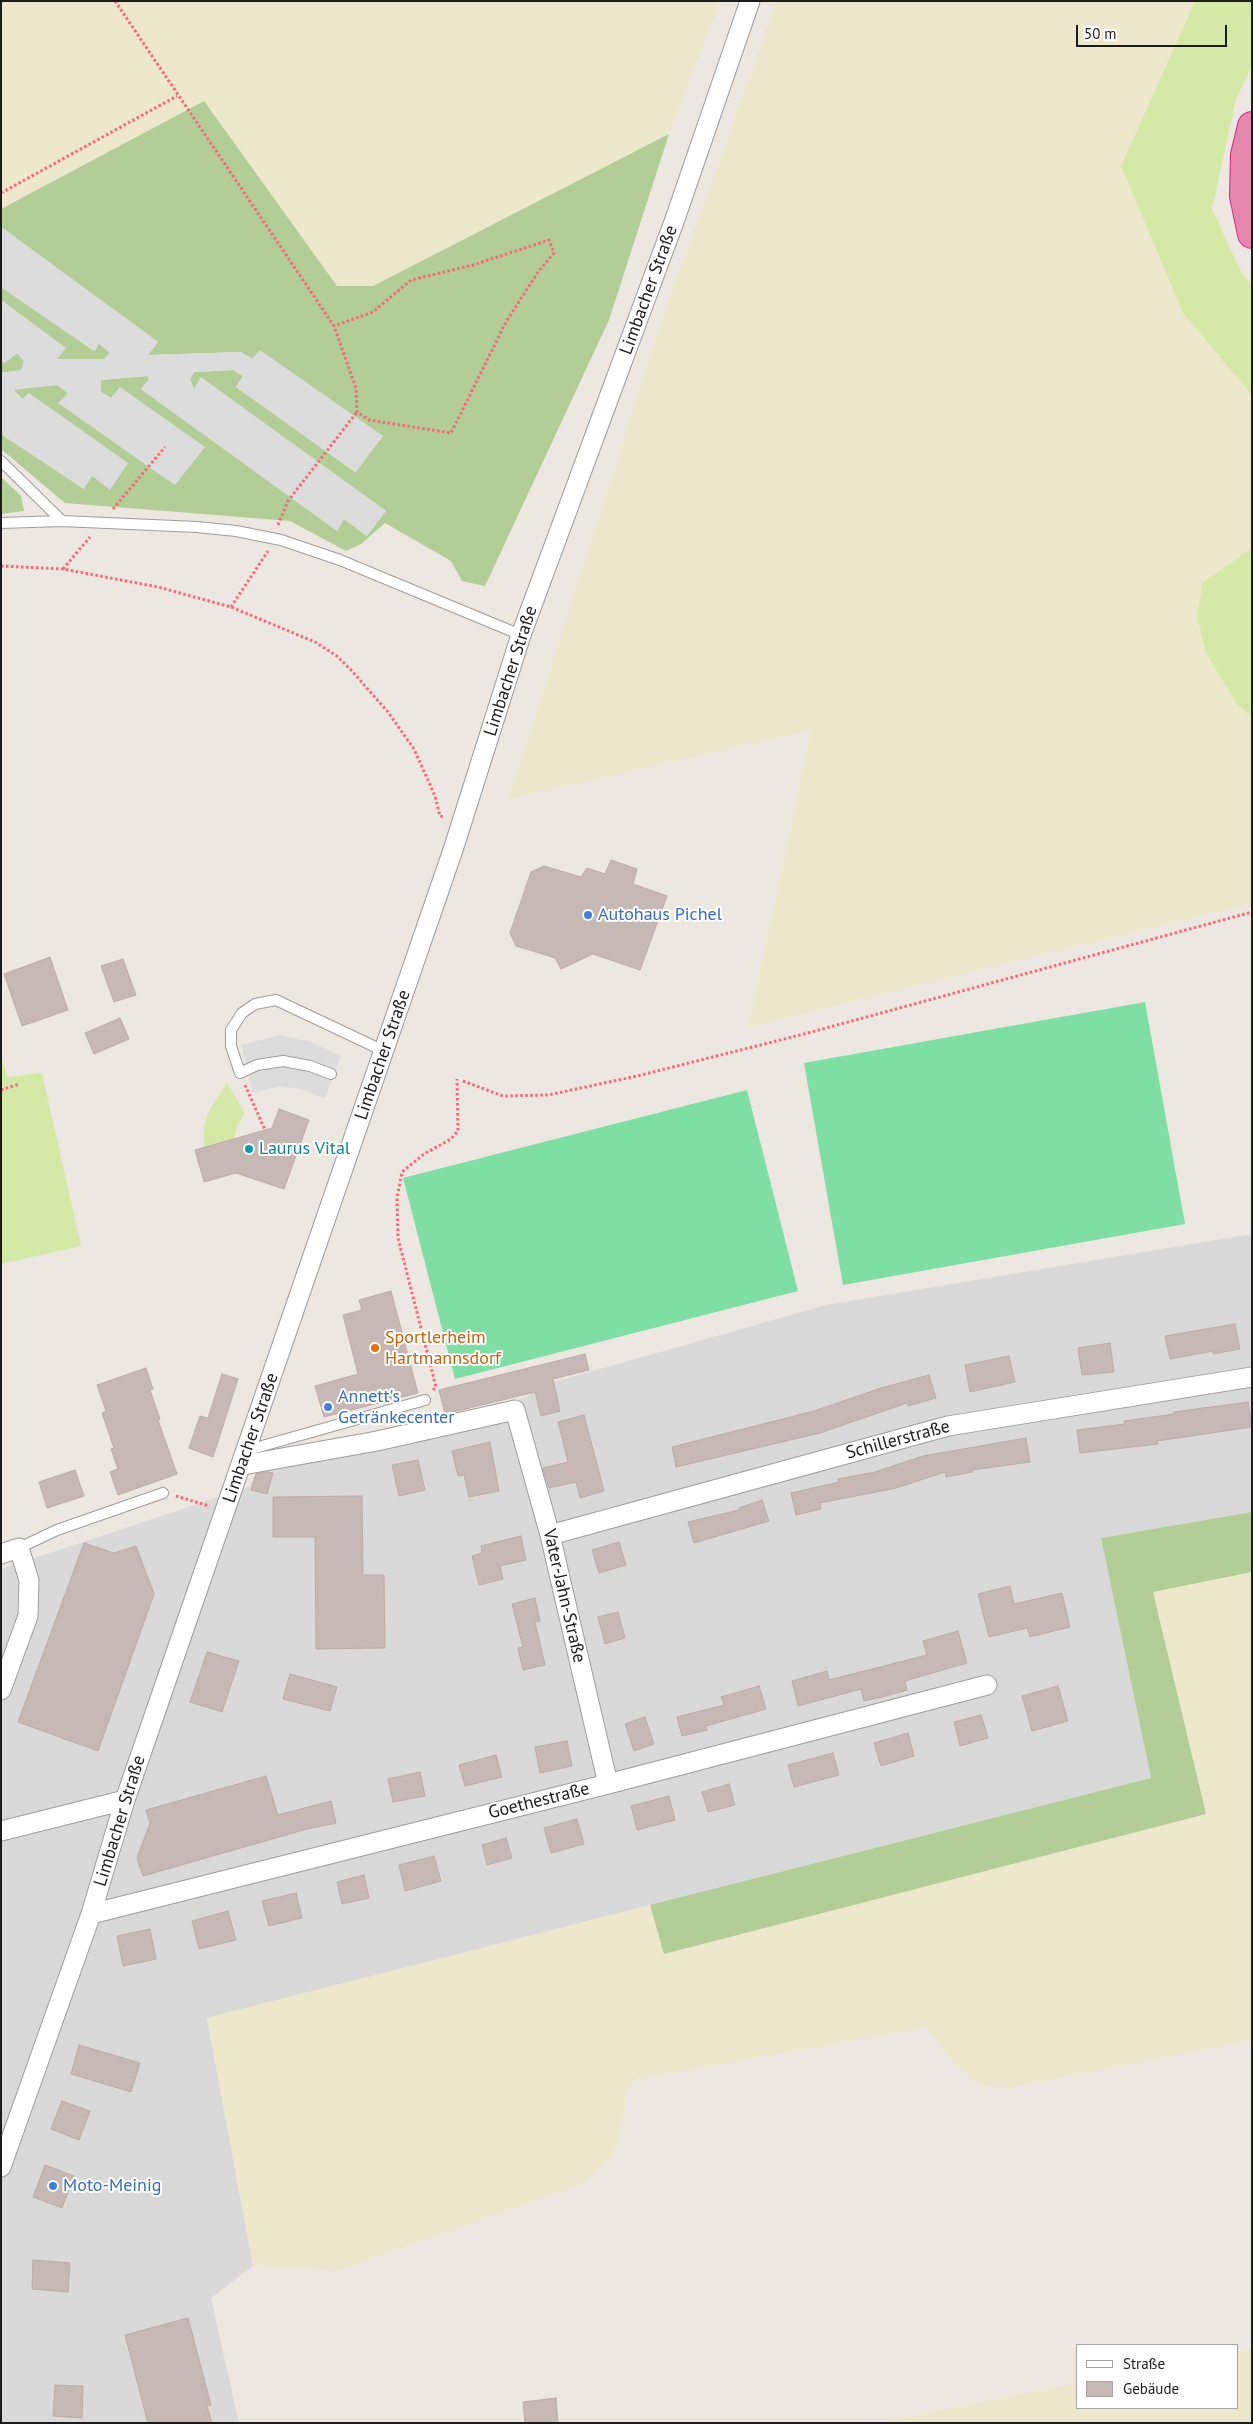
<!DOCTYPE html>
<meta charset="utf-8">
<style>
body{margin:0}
#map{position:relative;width:1253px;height:2424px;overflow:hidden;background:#ede7e1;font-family:"PT Sans",sans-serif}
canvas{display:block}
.frame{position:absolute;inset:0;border:2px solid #1c1c1c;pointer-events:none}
.legend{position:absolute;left:1076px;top:2344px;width:162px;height:65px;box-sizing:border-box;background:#fff;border:1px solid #a4a4a4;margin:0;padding:6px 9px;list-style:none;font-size:15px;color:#1c1c1c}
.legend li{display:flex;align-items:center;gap:10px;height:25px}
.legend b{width:25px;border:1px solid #a4a4a4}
.scale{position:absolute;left:1076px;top:25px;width:151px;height:22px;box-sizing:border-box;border:2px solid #1c1c1c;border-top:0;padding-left:6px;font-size:15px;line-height:18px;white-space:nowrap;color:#1c1c1c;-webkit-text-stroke:4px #fff;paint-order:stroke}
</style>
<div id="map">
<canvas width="1253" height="2424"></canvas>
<div class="frame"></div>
<ul class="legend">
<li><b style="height:6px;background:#fff"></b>Straße</li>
<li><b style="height:14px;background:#c5b8b5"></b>Gebäude</li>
</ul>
<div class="scale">50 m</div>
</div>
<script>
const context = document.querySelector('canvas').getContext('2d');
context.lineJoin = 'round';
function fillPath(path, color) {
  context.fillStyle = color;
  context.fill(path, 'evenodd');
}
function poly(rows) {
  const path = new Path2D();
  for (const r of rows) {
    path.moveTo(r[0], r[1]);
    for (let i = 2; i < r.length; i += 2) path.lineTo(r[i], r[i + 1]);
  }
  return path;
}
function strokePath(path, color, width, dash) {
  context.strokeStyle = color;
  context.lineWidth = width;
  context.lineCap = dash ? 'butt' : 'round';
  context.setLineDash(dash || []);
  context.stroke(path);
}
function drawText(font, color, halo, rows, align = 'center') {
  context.font = font + ' "PT Sans",sans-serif';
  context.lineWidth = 4;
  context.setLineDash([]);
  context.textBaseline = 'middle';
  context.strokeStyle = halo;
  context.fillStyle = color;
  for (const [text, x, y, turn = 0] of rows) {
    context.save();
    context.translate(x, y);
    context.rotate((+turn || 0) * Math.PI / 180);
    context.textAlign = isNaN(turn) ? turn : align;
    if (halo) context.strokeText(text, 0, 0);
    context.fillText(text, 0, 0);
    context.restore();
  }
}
fillPath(poly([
 [1252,1234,1252,1512,1101,1538,1151,1778,207,2018,253,2266,211,2298,239,2423,1,2423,1,1569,249,1487,265,1454,430,1425,527,1397,540,1386,826,1305]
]), '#dad9d9');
fillPath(poly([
 [1,1,720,1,669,134,373,286,337,286,203,101,1,209],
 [777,1,1195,1,1121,166,1183,313,1252,395,1252,548,1203,582,1237,704,1252,717,1252,903,748,1027,811,730,508,799,663,316],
 [1252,1572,1252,2040,1011,2087,982,2085,962,2071,946,2054,927,2027,636,2079,627,2089,620,2136,611,2158,582,2184,339,2270,253,2266,207,2018,650,1905,664,1954,1206,1814,1153,1592],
 [1252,2348,1252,2423,878,2423,1077,2383,1077,2408,1237,2408,1237,2351]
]), '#ede8cc');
fillPath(poly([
 [1195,1,1252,1,1252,66,1236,99,1212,209,1241,272,1252,285,1252,395,1183,313,1121,166],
 [1252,548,1252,717,1237,704,1206,653,1197,616,1203,582],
 [1,1057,8,1077,42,1073,81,1246,1,1264],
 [227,1082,245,1114,237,1126,234,1139,204,1147,204,1129,207,1114]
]), '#d5e9a6');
fillPath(poly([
 [204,101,337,286,373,286,669,134,609,320,485,586,462,581,451,561,385,523,361,544,346,551,290,521,65,503,1,449,1,434,84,489,22,399,13,389,57,385,68,393,59,403,175,485,121,387,111,398,101,392,101,380,147,376,149,379,141,389,336,530,344,519,367,536,386,511,201,378,194,389,190,379,194,372,233,370,243,376,236,387,355,472,383,436,241,352,148,355,158,342,1,227,1,209],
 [1,287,94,351,99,343,110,353,104,359,56,359,65,348,1,300],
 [17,353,24,361,21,370,1,373,1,361,5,363],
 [1,477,21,496,24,511,1,514],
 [1252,1512,1252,1572,1153,1592,1206,1814,664,1954,650,1905,1151,1778,1101,1538]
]), '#b2cd95');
fillPath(poly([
 [1145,1002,1185,1224,843,1285,804,1063],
 [747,1090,798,1291,455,1379,403,1178]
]), '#7edea4');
fillPath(poly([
 [1,227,158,342,148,355,241,352,252,359,260,350,383,436,356,472,236,387,243,376,233,370,194,372,190,379,194,389,201,377,386,511,367,536,344,519,337,531,141,389,149,379,147,376,101,380,101,392,111,398,120,387,205,447,175,485,58,403,68,393,57,385,13,390,22,399,29,393,128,463,110,490,92,476,84,489,1,434,1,373,21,370,24,361,17,353,5,363,1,361,1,300,66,348,57,359,104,359,110,353,99,344,95,351,1,287],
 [279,1035,311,1042,341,1056,325,1098,301,1089,279,1086,253,1093,241,1045]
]), '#dcdcdc');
const building = poly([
 [611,860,637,869,633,884,667,896,640,970,593,954,561,969,555,958,516,946,510,933,531,872,544,866,581,877,587,868,605,874,611,860],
 [50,957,68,1010,22,1026,4,974,50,957],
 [123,959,136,995,114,1002,101,966,123,959],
 [120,1018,129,1039,94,1054,85,1033,120,1018],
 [279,1109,309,1120,284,1189,236,1173,204,1182,195,1150,272,1128,279,1109],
 [391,1291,418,1393,324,1417,315,1386,358,1374,343,1315,362,1310,359,1300,391,1291],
 [1235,1324,1240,1349,1213,1354,1213,1351,1170,1359,1165,1336,1235,1324],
 [1110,1343,1114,1372,1082,1375,1078,1348,1110,1343],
 [585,1354,589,1370,553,1379,560,1411,541,1416,535,1392,445,1414,439,1390,585,1354],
 [1009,1356,1015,1382,970,1392,965,1365,1009,1356],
 [146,1368,153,1389,150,1390,160,1419,158,1420,177,1474,118,1495,110,1472,118,1469,111,1449,114,1448,102,1413,106,1411,97,1385,146,1368],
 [222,1374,238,1379,213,1457,189,1448,200,1416,208,1418,222,1374],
 [929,1375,936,1398,908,1406,907,1403,820,1433,676,1467,672,1447,814,1411,881,1388,929,1375],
 [1248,1402,1252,1427,1157,1441,1158,1444,1080,1453,1077,1430,1125,1424,1124,1421,1174,1414,1174,1412,1248,1402],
 [584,1415,604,1491,580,1498,576,1482,549,1488,543,1468,568,1462,558,1422,584,1415],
 [1026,1438,1030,1462,972,1470,972,1472,946,1477,945,1472,896,1488,820,1503,821,1509,796,1515,791,1493,839,1482,838,1479,875,1472,923,1456,1026,1438],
 [490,1442,499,1491,469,1497,464,1475,458,1476,452,1451,490,1442],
 [418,1460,425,1490,399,1496,392,1465,418,1460],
 [75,1470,84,1496,47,1508,39,1482,75,1470],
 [267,1472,273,1473,267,1494,251,1490,256,1474,267,1472],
 [362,1496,363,1575,384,1575,385,1648,316,1649,315,1537,273,1537,273,1497,362,1496],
 [762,1500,769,1521,694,1543,688,1522,739,1510,739,1508,762,1500],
 [521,1536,526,1560,500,1566,503,1579,479,1585,472,1556,482,1553,481,1546,521,1536],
 [619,1542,626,1565,599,1573,592,1550,619,1542],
 [84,1543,114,1553,136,1546,154,1594,98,1751,18,1722,84,1543],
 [1010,1586,1014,1604,1062,1593,1070,1627,1030,1637,1027,1628,989,1637,978,1594,1010,1586],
 [535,1598,540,1621,535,1622,545,1665,523,1670,518,1648,523,1647,512,1604,535,1598],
 [618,1612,625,1638,605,1644,598,1617,618,1612],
 [958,1631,967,1663,905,1681,907,1690,886,1696,864,1701,861,1689,798,1706,792,1681,827,1671,829,1680,927,1655,923,1641,958,1631],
 [207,1652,239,1661,222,1712,190,1702,207,1652],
 [290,1674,337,1687,330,1711,283,1699,290,1674],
 [759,1686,766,1709,706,1726,707,1730,682,1736,677,1717,724,1705,721,1697,759,1686],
 [1058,1686,1068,1721,1032,1731,1022,1696,1058,1686],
 [981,1715,988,1738,960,1746,954,1722,981,1715],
 [645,1717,654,1744,634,1751,625,1724,645,1717],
 [908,1733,914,1756,881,1766,874,1743,908,1733],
 [567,1741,572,1766,540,1773,535,1747,567,1741],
 [833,1753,839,1775,794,1787,788,1765,833,1753],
 [496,1755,502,1777,465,1786,459,1765,496,1755],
 [420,1772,425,1796,393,1802,388,1779,420,1772],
 [266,1776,278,1815,331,1801,336,1823,307,1829,143,1876,137,1858,150,1823,146,1810,266,1776],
 [729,1784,735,1805,708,1812,702,1792,729,1784],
 [669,1796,675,1820,637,1830,631,1806,669,1796],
 [577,1819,584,1844,551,1853,544,1828,577,1819],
 [506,1838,512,1858,487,1865,482,1845,506,1838],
 [434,1856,441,1881,405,1891,399,1865,434,1856],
 [364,1875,369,1898,342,1904,337,1882,364,1875],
 [296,1893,302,1918,269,1926,262,1901,296,1893],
 [228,1911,236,1940,199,1949,192,1921,228,1911],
 [150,1929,156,1959,123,1966,117,1936,150,1929],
 [79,2045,140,2063,131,2092,71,2074,79,2045],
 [62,2101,90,2111,79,2140,51,2129,62,2101],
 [45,2165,74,2176,62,2208,33,2197,45,2165],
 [33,2260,70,2263,68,2292,32,2289,33,2260],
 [188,2318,211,2405,207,2406,212,2423,148,2423,125,2335,188,2318],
 [55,2385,83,2386,82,2418,53,2416,55,2385],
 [556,2398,558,2423,525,2423,523,2402,556,2398]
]);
fillPath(building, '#c5b8b5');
strokePath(building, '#bfaaa4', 1);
const service = poly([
 [1,461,62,521],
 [1,523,62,521,197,527,236,531,281,540,340,560,521,635],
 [331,1074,310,1066,283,1061,257,1065,240,1073,231,1046,231,1030,242,1013,255,1004,276,1000,384,1051],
 [248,1450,425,1400],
 [19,1548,57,1530,163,1493]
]);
const minor = poly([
 [243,1465,377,1441,515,1410,550,1535,608,1784],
 [550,1535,948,1426,1252,1377],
 [1,1554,19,1548,29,1580,28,1616,1,1690],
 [1,1831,125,1800],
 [91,1914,608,1784,987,1685],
 [1,2167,91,1914,125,1800,453,850,521,635,675,219,750,1]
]);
const motorway = poly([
 [1252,126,1245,155,1244,196,1252,234]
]);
strokePath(service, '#9d9d9d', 12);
strokePath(minor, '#9d9d9d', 21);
strokePath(motorway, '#d72388', 30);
strokePath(poly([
 [115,1,334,326,356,388,357,412,369,420,451,433,506,322,538,272,554,253,549,240,473,265,411,280,373,312,334,326],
 [1,193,177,96],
 [113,509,165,447],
 [278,525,288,501,357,412],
 [1,566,63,569,158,587,231,607,315,642,337,656,351,670,388,712,414,749,435,796,440,816,444,817],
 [63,569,90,537],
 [231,607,268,551],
 [463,1081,503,1096,548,1095,637,1076,804,1034,1252,912],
 [245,1085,265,1130],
 [1,1090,19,1084],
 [433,1390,436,1387,398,1238,397,1198,402,1172,424,1154,451,1139,458,1131,457,1079],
 [176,1496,209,1506]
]), '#fa6677', 3, [2.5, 2.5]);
strokePath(service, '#fff', 10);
strokePath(minor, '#fff', 19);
strokePath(motorway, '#e687ae', 28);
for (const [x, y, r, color] of [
 [588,915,5,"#3f7fe0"],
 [249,1149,5,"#0f9aa8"],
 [375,1348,5,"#e8710a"],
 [328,1407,5,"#3f7fe0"],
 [53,2186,5,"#3f7fe0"]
]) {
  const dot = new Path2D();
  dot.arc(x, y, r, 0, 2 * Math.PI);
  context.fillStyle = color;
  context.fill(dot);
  strokePath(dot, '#fff', 2);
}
drawText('18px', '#1c1c1c', '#fff', [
 ["Limbacher Straße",649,290,-70],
 ["Limbacher Straße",511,671,-72],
 ["Limbacher Straße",383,1055,-71],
 ["Limbacher Straße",251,1438,-71],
 ["Schillerstraße",898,1440,-15],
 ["Vater-Jahn-Straße",564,1596,77],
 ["Goethestraße",539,1801,-14],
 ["Limbacher Straße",120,1821,-73]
]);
drawText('18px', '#366cbe', '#fff', [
 ["Autohaus Pichel",598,915],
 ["Annett's",338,1397],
 ["Getränkecenter",338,1418],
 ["Moto-Meinig",63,2186]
], 'left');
drawText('18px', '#0d838f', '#fff', [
 ["Laurus Vital",259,1149]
], 'left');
drawText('18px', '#c56008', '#fff', [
 ["Sportlerheim",385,1338],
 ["Hartmannsdorf",385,1359]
], 'left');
</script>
